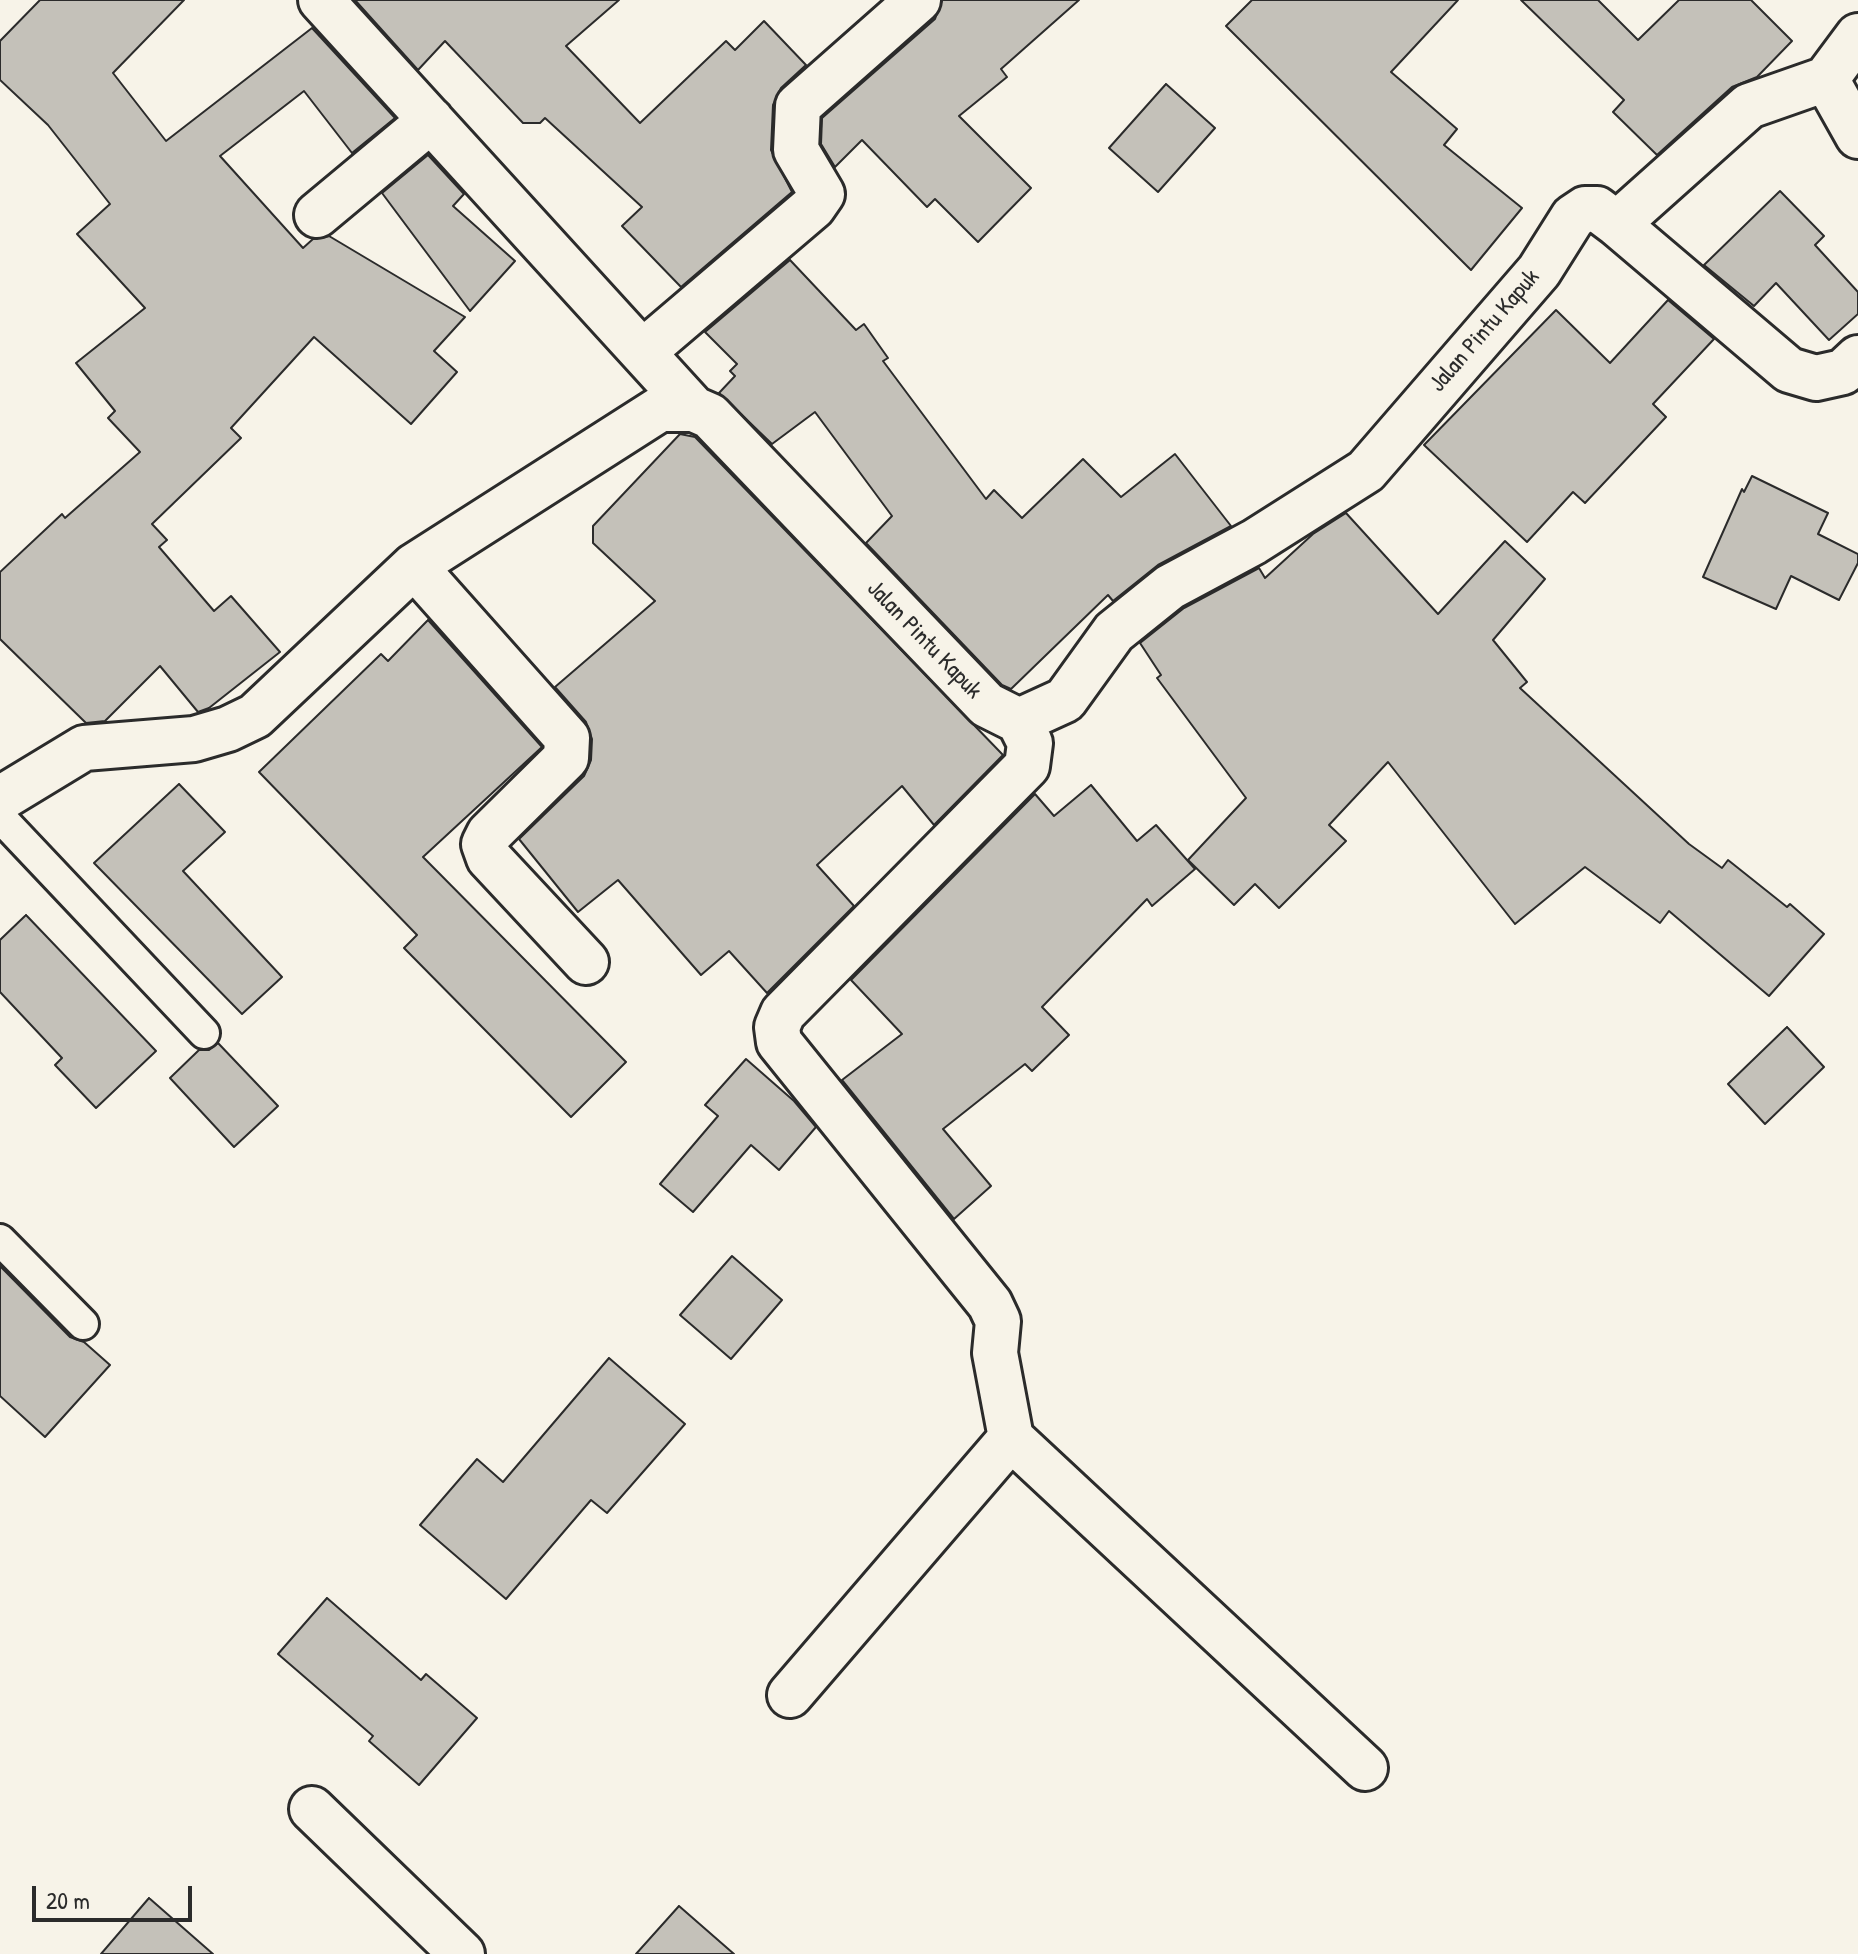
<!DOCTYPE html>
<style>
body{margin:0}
#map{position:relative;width:1858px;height:1954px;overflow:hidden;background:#f7f3e8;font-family:"Patrick Hand",sans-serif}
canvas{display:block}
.scale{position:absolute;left:32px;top:1886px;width:160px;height:36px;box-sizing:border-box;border:4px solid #2b2b2b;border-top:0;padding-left:10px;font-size:24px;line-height:28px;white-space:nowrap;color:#2b2b2b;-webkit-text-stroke:6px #f7f3e8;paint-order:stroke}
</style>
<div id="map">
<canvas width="1858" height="1954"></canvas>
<div class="scale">20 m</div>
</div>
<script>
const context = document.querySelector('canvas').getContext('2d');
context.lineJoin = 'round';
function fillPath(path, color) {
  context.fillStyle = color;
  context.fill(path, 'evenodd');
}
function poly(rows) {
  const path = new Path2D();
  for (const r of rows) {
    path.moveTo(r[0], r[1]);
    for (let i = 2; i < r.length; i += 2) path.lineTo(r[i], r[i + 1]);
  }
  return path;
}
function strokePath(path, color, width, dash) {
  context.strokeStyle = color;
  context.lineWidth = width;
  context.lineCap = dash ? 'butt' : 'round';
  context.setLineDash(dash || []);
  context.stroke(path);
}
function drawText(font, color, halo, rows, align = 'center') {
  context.font = font + ' "Patrick Hand",sans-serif';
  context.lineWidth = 6;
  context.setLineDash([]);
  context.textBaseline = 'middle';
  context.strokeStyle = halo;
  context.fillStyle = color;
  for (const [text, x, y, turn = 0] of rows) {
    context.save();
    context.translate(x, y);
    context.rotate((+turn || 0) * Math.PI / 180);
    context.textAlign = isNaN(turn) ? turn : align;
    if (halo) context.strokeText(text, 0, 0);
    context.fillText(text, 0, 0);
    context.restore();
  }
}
const building = poly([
 [40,0,184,0,113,73,166,141,312,28,395,118,352,153,304,91,220,156,303,248,313,239,329,236,465,317,434,351,457,372,411,424,314,337,231,428,241,438,152,524,167,540,159,547,214,611,231,596,280,652,209,708,198,712,160,666,105,721,86,723,0,639,0,572,62,514,65,518,140,452,108,418,115,411,76,363,145,308,77,234,110,204,48,125,0,80,0,41,40,0],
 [355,0,619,0,566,46,640,123,726,41,735,50,764,21,806,65,781,88,773,105,771,150,792,192,681,287,622,226,642,207,545,118,540,123,523,123,445,41,418,70,355,0],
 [942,0,1079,0,1001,69,1007,77,959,116,1031,188,978,242,935,199,927,207,862,140,835,167,821,144,822,118,935,19,942,0],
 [1252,0,1458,0,1391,72,1457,129,1444,145,1522,208,1471,270,1226,26,1252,0],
 [1521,0,1598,0,1638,40,1679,0,1751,0,1792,41,1757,77,1732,87,1657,155,1613,112,1624,100,1521,0],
 [1166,84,1215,128,1158,192,1109,148,1166,84],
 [428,155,464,194,453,206,515,261,470,311,382,193,428,155],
 [1780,191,1824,236,1815,245,1858,292,1858,314,1829,340,1776,283,1754,306,1704,265,1780,191],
 [790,260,856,330,864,324,888,358,883,361,986,499,994,490,1022,518,1083,459,1121,497,1175,454,1231,526,1158,565,1113,601,1108,595,1011,689,1002,685,866,543,892,516,815,412,772,444,719,393,735,376,730,371,737,364,705,332,790,260],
 [1668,300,1714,339,1653,404,1666,417,1585,503,1573,492,1527,542,1424,445,1556,310,1610,363,1668,300],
 [680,434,695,437,1003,755,934,825,902,786,817,865,854,906,767,993,729,951,701,975,618,880,578,912,519,839,584,776,591,760,592,739,586,722,555,687,655,601,593,543,593,526,680,434],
 [1752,476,1828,513,1818,534,1858,554,1858,563,1839,600,1791,576,1776,609,1703,577,1742,489,1744,492,1752,476],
 [1346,513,1438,614,1505,541,1545,579,1493,640,1527,682,1520,688,1689,844,1722,868,1728,860,1787,907,1790,904,1824,934,1769,996,1669,911,1660,923,1585,867,1515,924,1388,762,1329,825,1346,841,1279,908,1255,884,1234,905,1188,860,1246,798,1157,678,1161,675,1140,643,1184,608,1259,568,1265,578,1313,534,1346,513],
 [428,620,542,747,423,857,626,1062,571,1117,404,948,417,935,259,772,381,654,388,661,428,620],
 [179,784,225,832,183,871,282,977,242,1014,94,863,179,784],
 [1091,785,1137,841,1156,825,1195,869,1152,906,1147,899,1042,1007,1069,1035,1032,1071,1025,1064,943,1129,991,1186,954,1219,842,1080,902,1034,851,980,1035,794,1054,816,1091,785],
 [26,915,156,1051,96,1108,55,1065,62,1058,0,992,0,940,26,915],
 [1787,1027,1824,1067,1765,1124,1728,1084,1787,1027],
 [218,1043,278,1106,234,1147,170,1078,199,1050,209,1050,218,1043],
 [746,1059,794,1101,816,1127,779,1170,751,1145,693,1212,660,1184,718,1116,705,1105,746,1059],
 [732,1256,782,1300,731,1359,680,1315,732,1256],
 [0,1266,70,1337,84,1342,110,1365,45,1437,0,1396,0,1266],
 [609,1358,685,1424,607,1513,591,1500,506,1599,420,1525,477,1459,503,1482,609,1358],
 [327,1598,421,1680,426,1674,477,1718,419,1785,369,1741,373,1736,278,1654,327,1598],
 [149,1898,213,1954,101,1954,149,1898],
 [679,1906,734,1954,636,1954,679,1906]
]);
fillPath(building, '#c4c1b9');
strokePath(building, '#2b2b2b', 2);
const service = poly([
 [0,817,204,1033],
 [0,1240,83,1324]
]);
const minor = poly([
 [321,0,694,409],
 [1826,79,1858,136],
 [317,215,431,120],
 [1617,224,1749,106,1826,79,1858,36],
 [644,351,813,207,822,194,796,150,798,106,918,0],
 [414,566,567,738,566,758,489,834,484,844,489,858,586,962],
 [0,799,84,748,194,739,228,729,255,716,414,566,660,409,694,409,710,416,987,705,1019,721,1065,700,1114,632,1170,587,1254,542,1366,471,1539,271,1573,217,1585,209,1597,209,1617,224,1789,370,1816,378,1843,372,1858,358],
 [1011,1438,1365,1768],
 [790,1695,1011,1438,995,1353,998,1321,990,1304,779,1042,777,1027,783,1013,1027,766,1030,743,1019,721],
 [312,1809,462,1954]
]);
strokePath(service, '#2b2b2b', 36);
strokePath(minor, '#2b2b2b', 50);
strokePath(service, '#f7f3e8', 30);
strokePath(minor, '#f7f3e8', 44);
drawText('24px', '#2b2b2b', '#f7f3e8', [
 ["Jalan Pintu Kapuk",1485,331,-49],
 ["Jalan Pintu Kapuk",924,640,46]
]);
</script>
